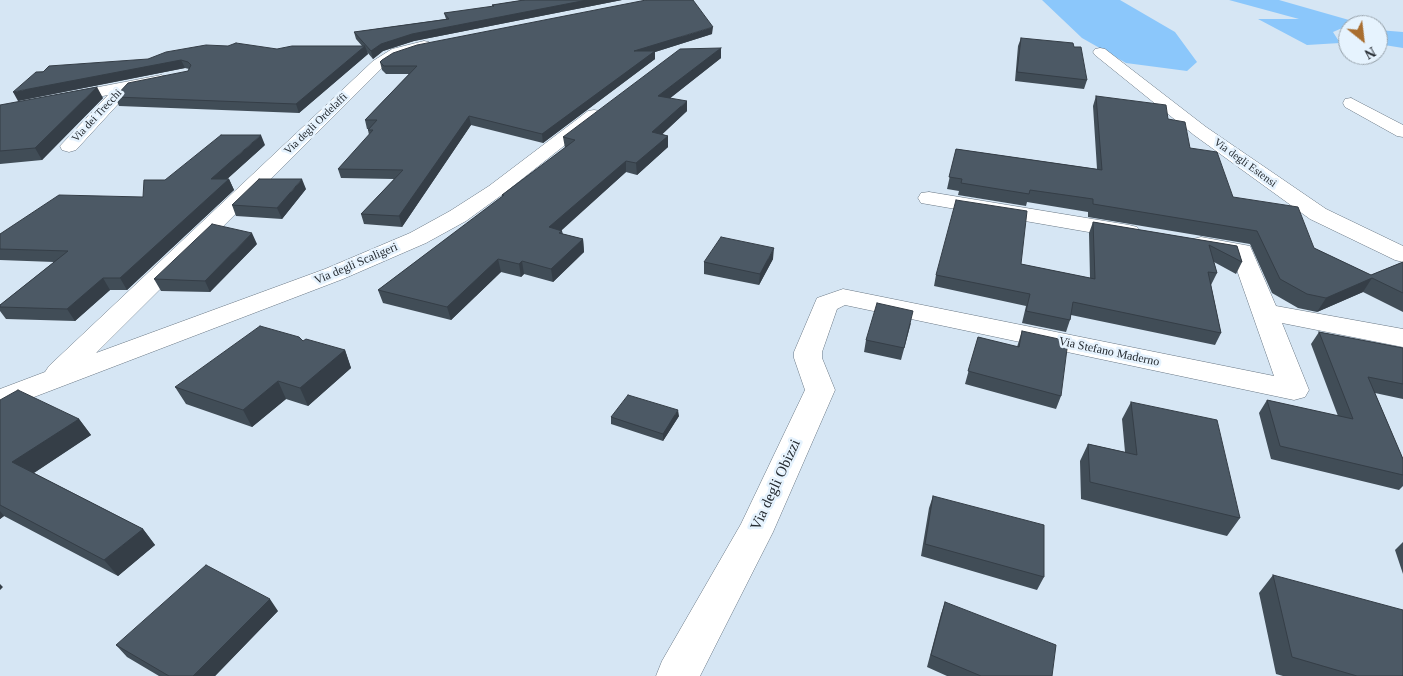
<!DOCTYPE html>
<style>
body{margin:0}
#map{position:relative;width:1403px;height:676px;overflow:hidden;background:#d6e6f4;font-family:"Times New Roman",serif}
canvas{display:block}
.north{position:absolute;left:1338px;top:15px;width:50px;height:50px;box-sizing:border-box;background:#e6f3fe;border:1px solid #98a3ac;border-radius:50%;rotate:151deg;font-size:14px;font-weight:700;line-height:20px;text-align:center;color:#242a30}
.north::after{content:'';display:block;margin:auto;width:18px;height:22px;background:#a96e30;clip-path:polygon(50% 0,100% 100%,50% 72%,0 100%)}
</style>
<div id="map">
<canvas width="1403" height="676"></canvas>
<div class="north">N</div>
</div>
<script>
const context = document.querySelector('canvas').getContext('2d');
context.lineJoin = 'round';
function fillPath(path, color) {
  context.fillStyle = color;
  context.fill(path, 'evenodd');
}
function poly(rows) {
  const path = new Path2D();
  for (const r of rows) {
    path.moveTo(r[0], r[1]);
    for (let i = 2; i < r.length; i += 2) path.lineTo(r[i], r[i + 1]);
  }
  return path;
}
function strokePath(path, color, width, dash) {
  context.strokeStyle = color;
  context.lineWidth = width;
  context.lineCap = dash ? 'butt' : 'round';
  context.setLineDash(dash || []);
  context.stroke(path);
}
function drawText(font, color, halo, rows, align = 'center') {
  context.font = font + ' "Times New Roman",serif';
  context.lineWidth = 5;
  context.setLineDash([]);
  context.textBaseline = 'middle';
  context.strokeStyle = halo;
  context.fillStyle = color;
  for (const [text, x, y, turn = 0] of rows) {
    context.save();
    context.translate(x, y);
    context.rotate((+turn || 0) * Math.PI / 180);
    context.textAlign = isNaN(turn) ? turn : align;
    if (halo) context.strokeText(text, 0, 0);
    context.fillText(text, 0, 0);
    context.restore();
  }
}
fillPath(poly([
 [1042,0,1120,0,1175,32,1197,62,1187,71,1126,63,1082,38],
 [1229,0,1279,0,1356,22,1333,32,1340,43,1307,45,1258,19,1299,19],
 [1378,30,1403,32,1403,48,1378,44]
]), '#8bc7fb');
const street = poly([
 [424,41,429,42,431,45,429,48,402,55,383,67,96,353,325,269,410,233,450,211,489,186,588,111,594,110,600,111,603,115,503,194,466,221,426,243,343,279,0,410,0,389,45,372,49,366,373,61,392,49,424,41],
 [1100,48,1105,49,1206,127,1326,209,1403,246,1403,262,1395,260,1310,219,1194,135,1095,55,1093,52,1095,49,1100,48],
 [161,75,167,77,169,80,167,83,130,91,76,150,69,152,62,150,60,146,108,95,0,116,0,106,161,75],
 [1351,98,1403,125,1403,137,1397,136,1345,107,1343,103,1345,99,1351,98],
 [929,192,1129,225,1137,227,1140,232,1137,237,1129,239,921,203,918,198,921,193,929,192],
 [1201,237,1250,246,1276,306,1403,329,1403,347,1282,323,1309,390,1305,397,1294,400,845,305,837,309,822,352,822,358,835,390,773,532,700,676,656,676,662,661,741,524,805,390,794,358,794,352,817,298,843,289,1274,376,1232,256,1193,249,1189,244,1193,239,1201,237]
]);
strokePath(street, '#697784', 1);
fillPath(street, '#fff');
fillPath(poly([
 [524,0,622,0,414,41,383,51,373,59,367,52,368,54,299,113,119,106,115,97,188,71,189,69,185,68,18,101,36,72,277,49,362,46,356,39,354,32,446,19,444,13,493,7,492,5],
 [712,34,655,52,655,59,543,143,471,125,402,227,364,224,361,214,394,179,341,178,338,169,369,135,368,130,369,129,367,129,365,120,409,74,386,74,382,70,380,62],
 [1021,38,1087,80,1084,89,1015,81,1018,46],
 [721,48,721,58,670,98,687,111,662,134,668,136,668,147,637,175,626,172,561,230,562,231,563,234,583,239,584,252,553,282,524,274,521,277,501,272,451,320,383,303,378,290,502,197,502,195,565,148,563,137],
 [1096,96,1168,119,1190,148,1233,197,1314,248,1371,275,1403,262,1403,312,1363,292,1317,312,1298,308,1272,293,1250,244,1088,217,1088,212,1027,202,1026,206,958,195,959,191,947,189,956,149,1097,169,1093,106],
 [103,98,42,160,0,164,0,105],
 [265,145,227,179,229,179,234,190,127,290,110,290,75,321,6,319,0,311,0,305,54,262,0,260,0,234,143,197],
 [306,189,282,219,236,216,232,205],
 [1093,222,1237,246,1242,262,1236,274,1214,262,1217,273,1211,285,1221,333,1215,345,1071,315,1070,320,1066,332,1022,323,1026,306,934,286,936,275,1021,264,1090,278,1089,233],
 [257,244,210,292,161,291,154,279],
 [773,259,759,285,704,274,704,262],
 [911,323,901,360,864,352,866,340],
 [1022,331,1061,396,1056,409,965,384,978,337,1017,347],
 [1319,332,1403,348,1403,399,1375,393,1403,459,1403,486,1399,490,1271,459,1259,413,1267,400,1338,416,1311,344],
 [303,341,345,350,351,368,308,406,286,399,252,427,186,404,175,387],
 [0,400,79,419,91,435,34,473,143,529,155,545,118,576,4,516,0,519],
 [1131,402,1240,518,1227,536,1081,499,1080,461,1088,444,1125,452,1122,419],
 [679,416,663,441,611,424,611,417],
 [933,496,1044,577,1037,590,921,556,929,508],
 [1403,542,1403,574,1395,550],
 [1273,575,1403,676,1283,676,1276,674,1259,593],
 [945,602,1052,676,947,676,927,667,941,614],
 [278,611,215,676,159,676,127,657,116,645]
]), '#414d57');
fillPath(poly([
 [587,0,622,0,414,41,383,51,373,59,371,51,381,44,412,34],
 [713,27,712,34,655,52,655,59,543,143,542,134,634,51],
 [365,46,368,54,299,113,296,104],
 [721,48,721,58,659,107,658,96],
 [181,60,185,68,18,101,13,92],
 [97,87,103,98,42,160,35,148],
 [687,101,687,111,652,144,652,132],
 [469,116,471,125,402,227,399,216],
 [261,135,265,145,215,190,211,179],
 [668,136,668,147,637,175,636,163],
 [626,161,626,172,551,240,549,227],
 [229,179,234,190,127,290,120,278],
 [302,179,306,189,282,219,277,208],
 [252,233,257,244,210,292,205,281],
 [583,239,584,252,553,282,551,269],
 [774,248,773,259,759,285,760,274],
 [498,259,501,272,451,320,447,307],
 [522,261,524,274,521,277,519,264],
 [103,278,110,290,75,321,67,309],
 [1372,278,1363,292,1317,312,1326,298],
 [345,350,351,368,308,406,300,388],
 [278,381,286,399,252,427,243,410],
 [678,410,679,416,663,441,663,434],
 [79,419,91,435,26,478,12,462],
 [0,511,4,516,0,519],
 [143,529,155,545,118,576,104,560],
 [0,584,3,587,0,590],
 [270,599,278,611,215,676,193,676]
]), '#353e47');
const building = poly([
 [524,0,587,0,412,34,381,44,371,51,354,32,449,19,444,13,494,6,492,5,524,0],
 [646,0,693,0,713,27,634,51,655,51,542,134,469,116,399,216,361,214,403,170,338,169,373,130,368,130,377,120,365,120,417,66,384,66,380,62,382,60,393,53,417,45,646,0],
 [1021,38,1073,43,1074,47,1081,47,1087,80,1017,72,1021,38],
 [236,43,277,49,292,46,365,46,296,104,115,97,128,83,188,71,191,65,188,62,181,60,13,92,36,72,43,72,49,66,148,59,166,52,206,45,228,46,236,43],
 [721,48,658,96,687,101,652,132,668,136,636,163,626,161,549,227,562,231,559,233,583,239,551,269,522,261,519,264,498,259,447,307,378,290,504,195,502,195,575,140,563,137,680,49,721,48],
 [97,87,35,148,0,151,0,105,97,87],
 [1096,96,1166,105,1168,119,1185,122,1190,148,1217,152,1233,197,1298,207,1314,248,1371,275,1403,262,1403,293,1372,278,1326,298,1307,294,1280,279,1257,231,1093,204,1093,199,1030,190,1029,194,961,183,962,179,949,177,956,149,1102,170,1096,96],
 [221,135,261,135,211,179,229,179,120,278,103,278,67,309,0,307,0,305,68,251,0,249,0,234,59,195,143,197,144,180,165,180,221,135],
 [259,179,302,179,277,208,232,205,259,179],
 [956,200,1027,211,1021,264,1095,279,1093,222,1237,246,1242,262,1209,245,1217,273,1208,272,1221,333,1073,302,1070,320,1026,311,1030,294,936,275,956,200],
 [212,224,252,233,205,281,154,279,212,224],
 [721,237,774,248,760,274,704,262,721,237],
 [877,303,913,311,904,348,866,340,877,303],
 [260,326,299,337,303,341,306,339,345,350,300,388,278,381,243,410,175,387,260,326],
 [1022,331,1068,341,1061,396,968,371,978,337,1019,347,1022,331],
 [1319,332,1403,348,1403,384,1368,377,1403,459,1403,475,1280,446,1267,400,1353,419,1319,332],
 [18,390,79,419,12,462,143,529,104,560,0,505,0,400,18,390],
 [628,395,678,410,663,434,611,417,628,395],
 [1131,402,1217,420,1240,518,1090,482,1088,444,1137,455,1131,402],
 [933,496,1044,525,1044,577,925,544,933,496],
 [206,565,270,599,193,676,169,676,116,645,206,565],
 [1273,575,1403,610,1403,676,1357,676,1292,657,1273,575],
 [945,602,1056,645,1052,676,981,676,931,655,945,602]
]);
fillPath(building, '#4c5965');
strokePath(building, '#353e47', 1);
drawText('11px', '#242a30', '#e6f3fe', [
 ["Via dei Trecchi",97,116,-47],
 ["Via degli Ordelaffi",316,124,-44],
 ["Via degli Estensi",1245,163,36]
]);
drawText('12px', '#242a30', '#e6f3fe', [
 ["Via degli Scaligeri",356,264,-23],
 ["Via Stefano Maderno",1109,352,12]
]);
drawText('15px', '#242a30', '#e6f3fe', [
 ["Via degli Obizzi",776,485,-65]
]);
</script>
